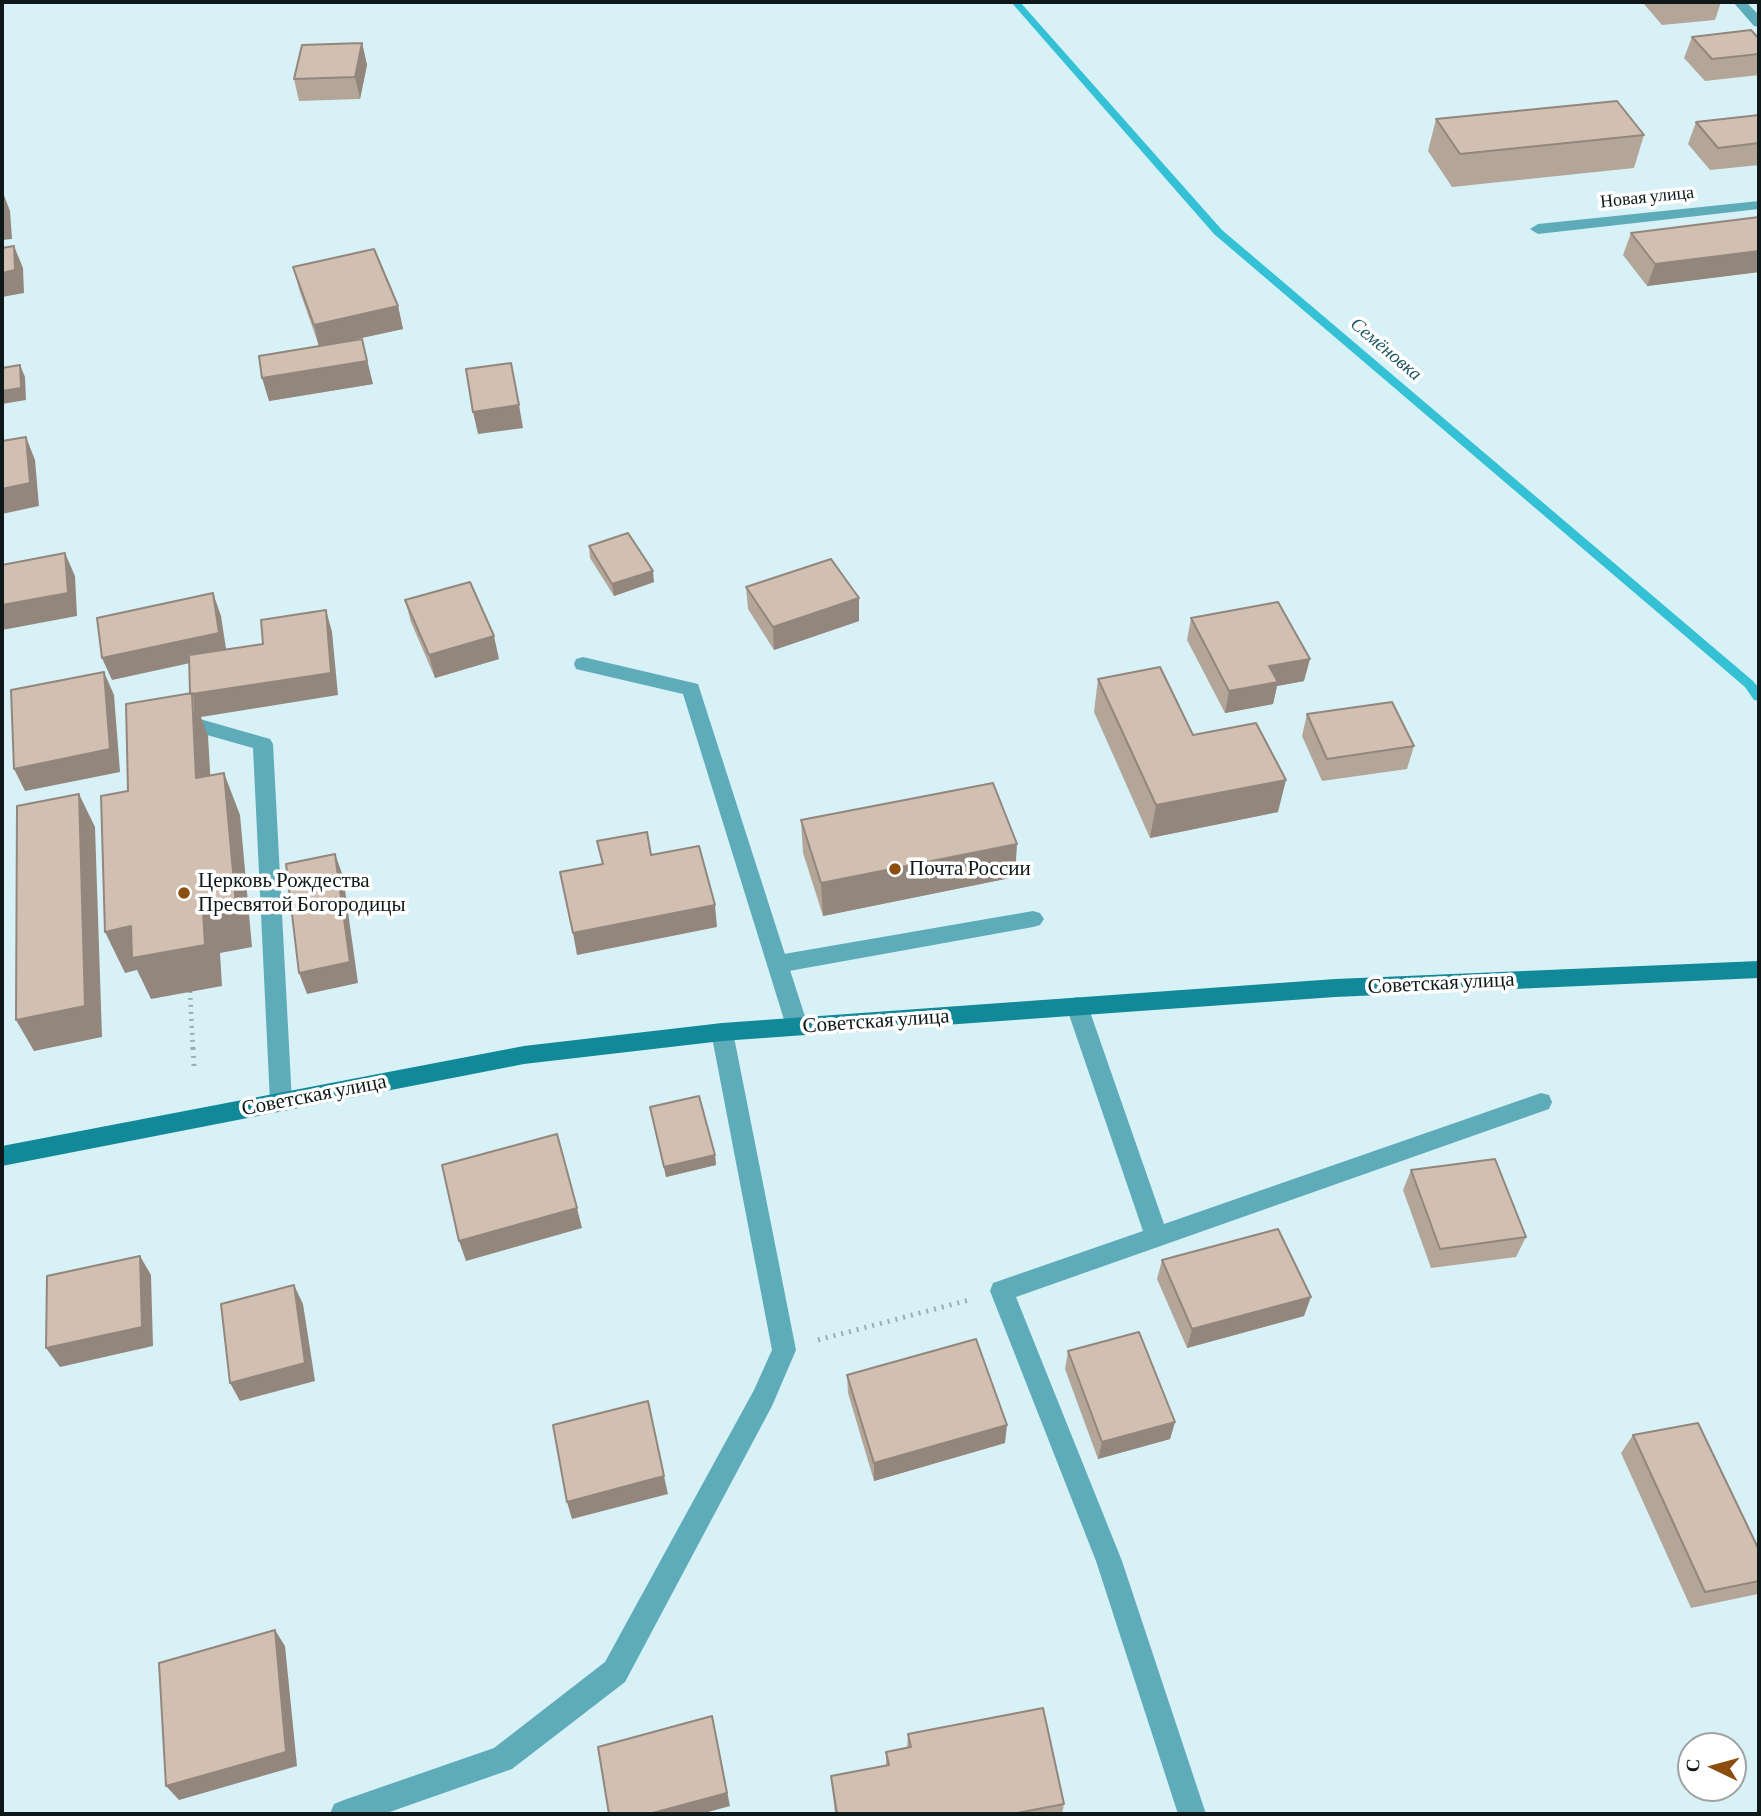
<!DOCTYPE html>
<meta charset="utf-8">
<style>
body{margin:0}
#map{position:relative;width:1761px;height:1816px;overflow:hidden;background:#d8f1f6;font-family:"Crimson Pro",serif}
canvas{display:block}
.frame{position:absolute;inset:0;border:4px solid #0f1819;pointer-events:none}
.north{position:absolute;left:1677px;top:1732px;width:70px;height:70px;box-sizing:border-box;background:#fff;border:2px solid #9fa3a3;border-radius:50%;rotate:275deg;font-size:19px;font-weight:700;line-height:28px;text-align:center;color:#0f1819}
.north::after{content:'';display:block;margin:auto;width:24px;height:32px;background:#8b4e0f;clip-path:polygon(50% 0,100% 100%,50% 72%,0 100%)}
</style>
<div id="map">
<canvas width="1761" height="1816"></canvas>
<div class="frame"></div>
<div class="north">С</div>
</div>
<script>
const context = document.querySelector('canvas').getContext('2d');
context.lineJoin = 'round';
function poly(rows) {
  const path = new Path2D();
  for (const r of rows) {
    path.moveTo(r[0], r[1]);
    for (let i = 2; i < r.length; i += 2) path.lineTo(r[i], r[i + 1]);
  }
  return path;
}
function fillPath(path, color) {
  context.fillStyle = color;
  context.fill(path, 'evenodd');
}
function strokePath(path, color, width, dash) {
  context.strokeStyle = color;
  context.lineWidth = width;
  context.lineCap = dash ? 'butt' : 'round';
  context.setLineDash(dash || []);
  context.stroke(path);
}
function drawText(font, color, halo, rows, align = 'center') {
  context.font = font + ' "Crimson Pro",serif';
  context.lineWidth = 7;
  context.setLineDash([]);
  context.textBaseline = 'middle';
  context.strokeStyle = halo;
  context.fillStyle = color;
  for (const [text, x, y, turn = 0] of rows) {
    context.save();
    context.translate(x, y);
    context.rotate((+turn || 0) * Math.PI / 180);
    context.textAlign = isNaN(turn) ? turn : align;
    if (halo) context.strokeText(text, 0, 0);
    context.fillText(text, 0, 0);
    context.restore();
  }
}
fillPath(poly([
 [1011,2,1020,2,1222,230,1753,681,1759,688,1759,701,1754,700,1745,687,1214,234,1011,2]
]), '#34c0d5');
strokePath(poly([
 [190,991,193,1050]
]), '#9aafb2', 4.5, [2, 5]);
strokePath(poly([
 [193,1048,194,1066],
 [818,1340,969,1300]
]), '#9aafb2', 5, [2, 6]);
fillPath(poly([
 [583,657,698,684,808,1026,805,1032,797,1035,789,1032,786,1026,683,694,576,669,574,664,576,659,583,657],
 [200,719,270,739,273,744,292,1102,289,1109,281,1111,273,1109,270,1102,253,748,200,733,179,736,172,734,169,729,172,724,200,719]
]), '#5eacba');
fillPath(poly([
 [1733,2,1746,2,1759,15,1759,27,1754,26,1733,2],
 [1759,201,1759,209,1538,234,1530,229,1538,224,1759,201],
 [1033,911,1040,913,1044,919,1040,925,1033,927,778,973,770,970,767,964,770,958,778,955,1033,911],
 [1077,997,1085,1000,1088,1006,1164,1224,1541,1093,1549,1095,1552,1102,1549,1109,1016,1297,1122,1561,1206,1814,1178,1814,1096,1561,990,1291,993,1283,1143,1231,1066,1006,1069,1000,1077,997],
 [722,1023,730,1026,733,1032,796,1350,772,1406,625,1682,512,1769,384,1814,330,1814,334,1804,344,1800,494,1748,605,1662,754,1390,772,1350,711,1032,714,1026,722,1023]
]), '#5eacba');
fillPath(poly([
 [1759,961,1759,978,1335,997,722,1041,524,1064,2,1166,2,1146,524,1046,722,1023,1335,979,1759,961]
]), '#128999');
fillPath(poly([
 [1644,2,1721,2,1715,20,1662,25,1644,4],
 [1692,37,1759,39,1759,75,1705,81,1684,58],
 [362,43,367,65,360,99,299,101,294,79],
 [1759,115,1759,165,1710,170,1688,144,1696,122],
 [1436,119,1644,135,1634,168,1452,187,1428,151],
 [1759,217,1759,272,1647,286,1623,255,1631,233],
 [293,267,398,306,403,329,339,343,373,384,269,401,319,346,299,289],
 [589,546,654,582,614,596,590,558],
 [746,587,859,621,774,650,748,609],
 [405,600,499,659,435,678,411,622],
 [1191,618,1304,681,1277,686,1273,704,1225,713,1187,640],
 [1098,679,1193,735,1278,812,1150,838,1094,712],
 [1307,714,1414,746,1407,769,1322,781,1302,736],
 [801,820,1015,877,823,916,803,853],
 [650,1107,715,1155,716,1165,666,1177],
 [1411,1170,1526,1237,1516,1257,1431,1268,1403,1190],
 [1162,1260,1304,1316,1187,1348,1157,1279],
 [1068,1351,1175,1422,1170,1439,1098,1459,1065,1369],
 [847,1375,1005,1443,874,1481,848,1393],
 [1633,1435,1759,1550,1759,1592,1758,1594,1691,1608,1621,1453],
 [908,1734,1064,1804,1062,1814,835,1814,831,1776,886,1766,886,1752,907,1748]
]), '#b4a599');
fillPath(poly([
 [362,43,367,65,360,99,355,77],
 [2,190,10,211,12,239,2,240],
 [14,246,23,268,24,293,2,297,2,273],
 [1759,251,1759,272,1647,286,1655,264],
 [398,306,403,329,319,347,314,325],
 [362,339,373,384,269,401,262,378],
 [20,365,25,377,26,400,2,404,2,391],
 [519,405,523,428,478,434,473,412],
 [26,437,35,460,39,506,2,514,2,489],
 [65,553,75,576,77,616,2,630,2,605],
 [653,571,654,582,614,596,612,584],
 [213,593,221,616,227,655,112,680,102,658],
 [859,598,859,621,774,650,773,627],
 [326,610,332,632,338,695,201,717,208,736,213,821,196,778,193,694],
 [494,636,499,659,435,678,429,655],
 [1310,659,1304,681,1277,686,1273,704,1225,713,1229,691,1269,666],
 [104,672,114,695,120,772,25,791,14,769],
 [224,773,240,815,252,947,220,953,222,986,151,999,137,970,125,973,105,932,203,912],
 [1286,780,1278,812,1150,838,1156,805],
 [79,794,95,827,102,1037,34,1051,16,1020],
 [1017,844,1015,877,823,916,821,883],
 [335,854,343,876,358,983,307,994,299,973],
 [715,905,717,927,577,955,573,933],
 [715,1155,716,1165,666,1177,664,1167],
 [577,1208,582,1228,466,1261,459,1241],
 [140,1256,151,1275,153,1346,60,1367,46,1348],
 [294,1285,303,1304,315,1381,240,1401,230,1383],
 [1311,1297,1304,1316,1187,1348,1192,1329],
 [1175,1422,1170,1439,1098,1459,1102,1442],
 [1007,1425,1005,1443,874,1481,874,1463],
 [664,1476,668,1494,572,1519,567,1502],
 [275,1630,285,1646,297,1766,179,1800,166,1786],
 [712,1716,730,1806,701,1814,649,1814]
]), '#92867d');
const building = poly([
 [1751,30,1759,39,1759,54,1712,59,1692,37,1751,30],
 [362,43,355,77,294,79,302,45,362,43],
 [1617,101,1644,135,1460,154,1436,119,1617,101],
 [1759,115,1759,143,1718,148,1696,122,1759,115],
 [1759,217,1759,251,1655,264,1631,233,1759,217],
 [14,246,15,270,2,273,2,248,14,246],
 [374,249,398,306,314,325,293,267,374,249],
 [362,339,367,361,262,378,259,356,362,339],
 [511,363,519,405,473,412,466,369,511,363],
 [20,365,21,388,2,391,2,368,20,365],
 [26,437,30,483,2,489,2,441,26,437],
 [628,533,653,571,612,584,589,546,628,533],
 [65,553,68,593,2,605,2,565,65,553],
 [831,559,859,598,773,627,746,587,831,559],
 [470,582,494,636,429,655,405,600,470,582],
 [213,593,219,633,102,658,97,618,213,593],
 [1278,602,1310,659,1269,666,1278,682,1229,691,1191,618,1278,602],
 [326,610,331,673,192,694,192,693,190,694,189,655,263,644,261,620,326,610],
 [1160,667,1193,735,1256,723,1286,780,1156,805,1098,679,1160,667],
 [104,672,110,749,14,769,11,690,104,672],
 [192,693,196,778,224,773,236,905,203,912,205,945,132,958,131,926,105,932,101,796,128,791,126,704,192,693],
 [1392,702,1414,746,1327,759,1307,714,1392,702],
 [993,783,1017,844,821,883,801,820,993,783],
 [79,794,85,1006,16,1020,17,806,79,794],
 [647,832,651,855,699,846,715,905,573,933,560,872,603,864,597,841,647,832],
 [335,854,350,962,299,973,286,864,335,854],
 [699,1096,715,1155,664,1167,650,1107,699,1096],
 [557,1134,577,1208,459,1241,442,1165,557,1134],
 [1495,1159,1526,1237,1440,1249,1411,1170,1495,1159],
 [1278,1229,1311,1297,1192,1329,1162,1260,1278,1229],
 [140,1256,142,1327,46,1348,47,1276,140,1256],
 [294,1285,305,1363,230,1383,221,1304,294,1285],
 [1139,1332,1175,1422,1102,1442,1068,1351,1139,1332],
 [976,1339,1007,1425,874,1463,847,1375,976,1339],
 [648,1401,664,1476,567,1502,553,1425,648,1401],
 [1698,1423,1759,1550,1759,1581,1705,1592,1633,1435,1698,1423],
 [275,1630,286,1752,166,1786,159,1663,275,1630],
 [1043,1708,1064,1804,1012,1814,837,1814,831,1776,889,1765,886,1752,911,1747,908,1734,1043,1708],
 [712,1716,727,1793,649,1814,609,1814,598,1747,712,1716]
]);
fillPath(building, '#d1c0b2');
strokePath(building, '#92867d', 2);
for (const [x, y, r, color] of [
 [895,869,7,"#8b4e0f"],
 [184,893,7,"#8b4e0f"]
]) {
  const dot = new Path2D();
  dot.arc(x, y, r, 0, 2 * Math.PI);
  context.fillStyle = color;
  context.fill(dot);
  strokePath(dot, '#fff', 2.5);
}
drawText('18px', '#0f1819', '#fff', [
 ["Новая улица",1647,197,-6]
]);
drawText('italic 19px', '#215862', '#fff', [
 ["Семёновка",1386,349,40]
]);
drawText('21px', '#0f1819', '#fff', [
 ["Почта России",909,869],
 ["Церковь Рождества",198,881],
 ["Пресвятой Богородицы",198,905]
], 'left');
drawText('21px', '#0f1819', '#fff', [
 ["Советская улица",1441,983,-3],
 ["Советская улица",876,1021,-4],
 ["Советская улица",314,1095,-11]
]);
</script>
